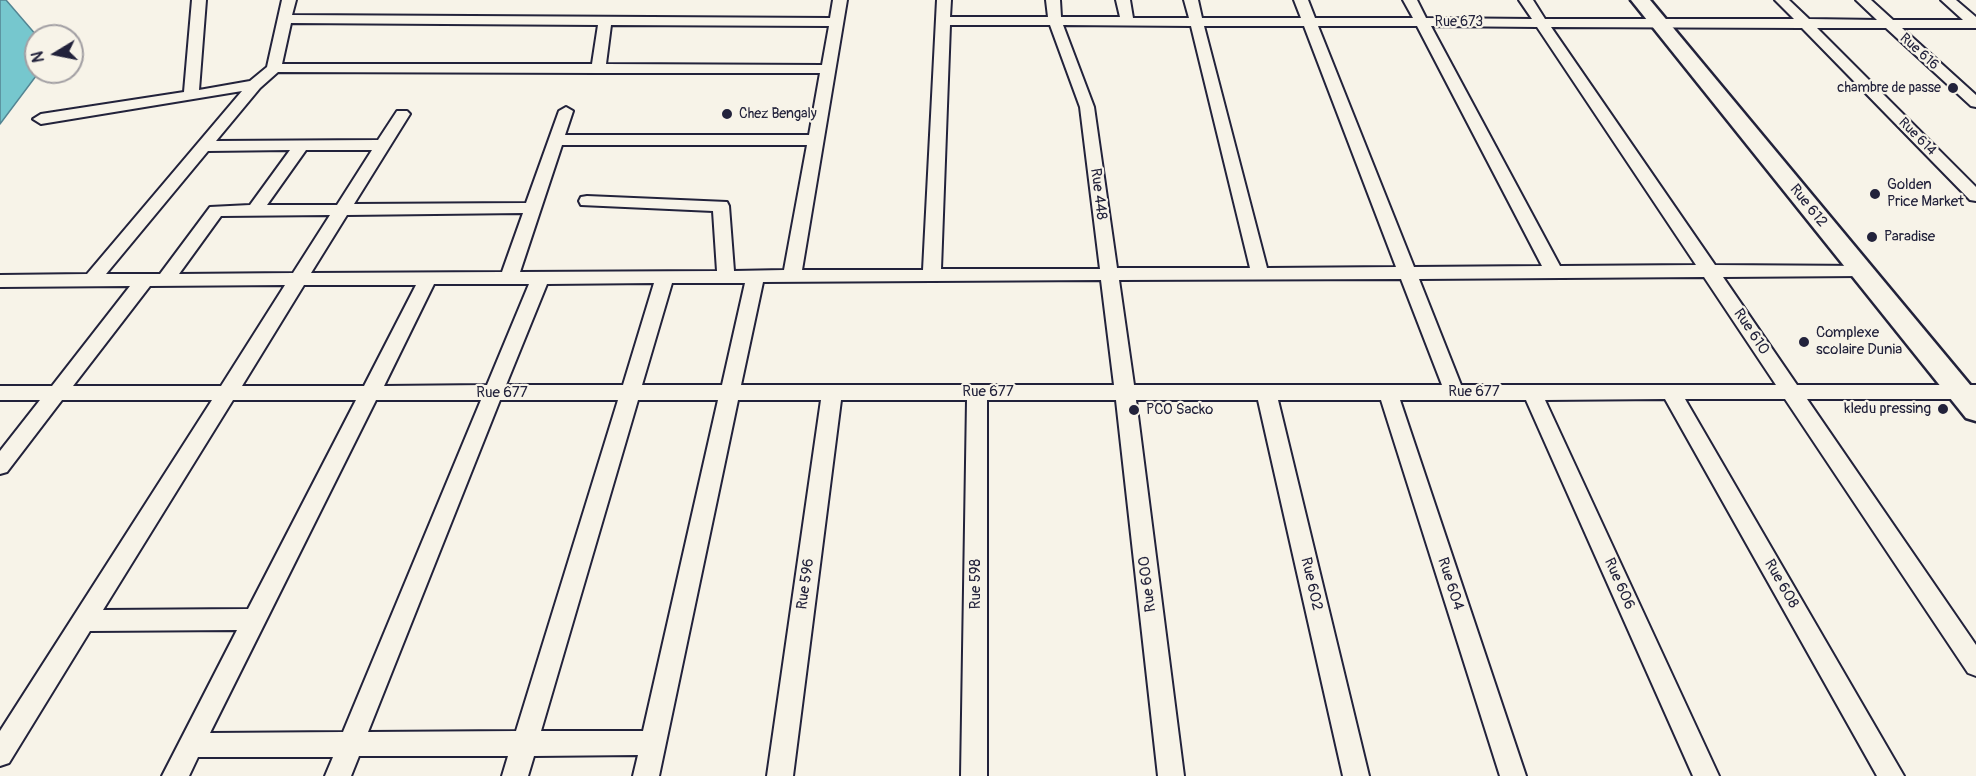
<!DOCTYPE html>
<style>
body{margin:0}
#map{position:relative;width:1976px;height:776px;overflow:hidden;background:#f7f3e8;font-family:Pangolin,sans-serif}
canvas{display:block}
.north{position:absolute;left:24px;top:24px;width:60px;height:60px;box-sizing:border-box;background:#f7f3e8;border:2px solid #a29fa3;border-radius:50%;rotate:260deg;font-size:16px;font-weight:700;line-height:24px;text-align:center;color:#22223b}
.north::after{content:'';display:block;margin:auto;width:21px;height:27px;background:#22223b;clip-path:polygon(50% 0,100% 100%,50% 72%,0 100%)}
</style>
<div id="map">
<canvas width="1976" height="776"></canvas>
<div class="north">N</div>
</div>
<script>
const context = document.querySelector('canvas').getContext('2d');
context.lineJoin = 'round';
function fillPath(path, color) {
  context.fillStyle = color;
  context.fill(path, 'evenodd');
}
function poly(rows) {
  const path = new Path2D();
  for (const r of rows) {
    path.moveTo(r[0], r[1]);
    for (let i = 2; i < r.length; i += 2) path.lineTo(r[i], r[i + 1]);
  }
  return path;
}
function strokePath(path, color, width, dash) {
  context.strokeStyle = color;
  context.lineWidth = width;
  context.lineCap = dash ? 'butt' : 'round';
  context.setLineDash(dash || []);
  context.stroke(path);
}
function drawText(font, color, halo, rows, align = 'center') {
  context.font = font + ' Pangolin,sans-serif';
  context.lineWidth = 4.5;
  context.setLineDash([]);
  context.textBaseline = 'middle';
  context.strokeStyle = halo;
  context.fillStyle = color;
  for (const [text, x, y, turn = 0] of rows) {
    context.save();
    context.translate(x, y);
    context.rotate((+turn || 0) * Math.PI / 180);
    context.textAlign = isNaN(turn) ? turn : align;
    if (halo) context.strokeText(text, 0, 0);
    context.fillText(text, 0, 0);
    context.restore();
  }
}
const water = poly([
 [0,0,6,0,37,36,36,72,39,72,0,124,0,0]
]);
fillPath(water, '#76c7ce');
strokePath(water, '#548593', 1.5);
const street = poly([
 [192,0,206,0,199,90,250,81,267,67,282,0,296,0,292,15,830,18,833,0,847,0,802,270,923,270,937,0,951,0,950,17,1048,17,1046,0,1060,0,1061,17,1120,17,1116,0,1130,0,1133,18,1189,18,1184,0,1198,0,1202,18,1301,18,1294,0,1308,0,1315,18,1413,18,1403,0,1417,0,1426,18,1532,19,1519,0,1533,0,1545,19,1794,19,1775,0,1789,0,1809,19,1877,20,1856,0,1871,0,1893,20,1963,20,1941,0,1956,0,1976,17,1976,28,1902,28,1976,95,1976,107,1971,106,1886,28,1817,28,1976,187,1976,201,1970,200,1802,28,1551,27,1715,265,1867,266,1870,270,1867,274,1861,276,1723,277,1797,385,1976,385,1976,399,1807,399,1976,645,1976,676,1968,673,1785,399,1685,399,1904,776,1877,776,1665,399,1545,400,1719,776,1693,776,1526,400,1400,400,1526,776,1500,776,1381,400,1278,400,1369,776,1343,776,1258,400,1136,400,1184,776,1158,776,1116,400,987,400,987,776,961,776,967,400,841,400,793,776,767,776,821,400,738,400,659,776,633,776,638,755,534,756,528,776,502,776,508,756,359,756,351,776,325,776,333,757,198,757,189,776,162,776,237,630,90,631,9,763,0,766,0,731,212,400,62,400,7,472,0,474,0,451,40,400,0,400,0,386,52,386,130,286,0,287,0,275,87,274,242,91,41,124,33,119,41,114,184,92,192,0],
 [291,23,598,25,592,64,282,64,291,23],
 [611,25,829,26,822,65,606,64,611,25],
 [950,25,1050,25,1080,107,1100,269,941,269,950,25],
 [1063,25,1191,26,1250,268,1117,268,1094,107,1063,25],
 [1204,26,1304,26,1396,267,1267,268,1204,26],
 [1318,26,1417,26,1542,266,1414,267,1318,26],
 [1431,26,1537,27,1696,265,1560,266,1431,26],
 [278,72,598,73,820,73,809,135,565,135,573,111,566,107,559,111,526,203,354,204,410,114,407,111,397,111,378,140,216,141,260,88,278,72],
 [562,145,807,145,784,270,734,271,729,206,727,202,587,196,581,197,579,201,581,205,713,211,717,271,520,272,562,145],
 [290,150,250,205,210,207,160,274,106,274,208,151,290,150],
 [306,150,372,150,337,205,267,205,306,150],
 [523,213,502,272,311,273,347,215,523,213],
 [330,215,293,273,179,274,221,216,330,215],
 [1704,277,1776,385,1461,385,1419,279,1704,277],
 [1401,279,1442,385,1134,385,1119,280,1401,279],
 [1101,280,1114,385,741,385,763,282,1101,280],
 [654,283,623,385,506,385,547,284,654,283],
 [672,283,745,283,722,385,642,385,672,283],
 [434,284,529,284,487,385,384,386,434,284],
 [285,285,221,386,73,386,150,286,285,285],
 [304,285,416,285,364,386,242,386,304,285],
 [233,400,356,400,248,609,103,610,233,400],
 [376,400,481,400,343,732,210,733,376,400],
 [500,400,618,400,516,731,368,732,500,400],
 [638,400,718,400,643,731,541,731,638,400]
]);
const secondary = poly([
 [1631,0,1650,0,1976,392,1976,421,1966,418,1631,0]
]);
strokePath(street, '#22223b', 4);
strokePath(secondary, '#22223b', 5);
fillPath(street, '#f7f3e8');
fillPath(secondary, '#f7f3e8');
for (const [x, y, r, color] of [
 [1953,88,6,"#22223b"],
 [727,114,6,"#22223b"],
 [1875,194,6,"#22223b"],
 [1872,237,6,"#22223b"],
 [1804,342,6,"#22223b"],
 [1943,409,6,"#22223b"],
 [1134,410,6,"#22223b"]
]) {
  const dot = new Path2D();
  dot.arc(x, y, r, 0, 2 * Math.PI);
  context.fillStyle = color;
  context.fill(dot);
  strokePath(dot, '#f7f3e8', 2);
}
drawText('14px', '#22223b', '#f7f3e8', [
 ["Rue 673",1459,22],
 ["Rue 616",1919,52,42],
 ["Rue 614",1917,137,45]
]);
drawText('14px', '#22223b', '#f7f3e8', [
 ["chambre de passe",1941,88],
 ["Chez Bengaly",739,114,"left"]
], 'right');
drawText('15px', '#22223b', '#f7f3e8', [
 ["Golden",1887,185],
 ["Price Market",1887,202],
 ["Paradise",1884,237],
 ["Complexe",1816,333],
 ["scolaire Dunia",1816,350],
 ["kledu pressing",1931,409,"right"],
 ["PCO Sacko",1146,410]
], 'left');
drawText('15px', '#22223b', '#f7f3e8', [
 ["Rue 448",1098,194,83],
 ["Rue 612",1808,206,51],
 ["Rue 610",1751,332,56],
 ["Rue 677",988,392],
 ["Rue 677",1474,392],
 ["Rue 677",502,393],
 ["Rue 596",806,584,-82],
 ["Rue 598",976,584,-90],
 ["Rue 600",1148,584,-97],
 ["Rue 602",1311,584,77],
 ["Rue 604",1450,584,72],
 ["Rue 606",1619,584,66],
 ["Rue 608",1781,584,60]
]);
</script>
